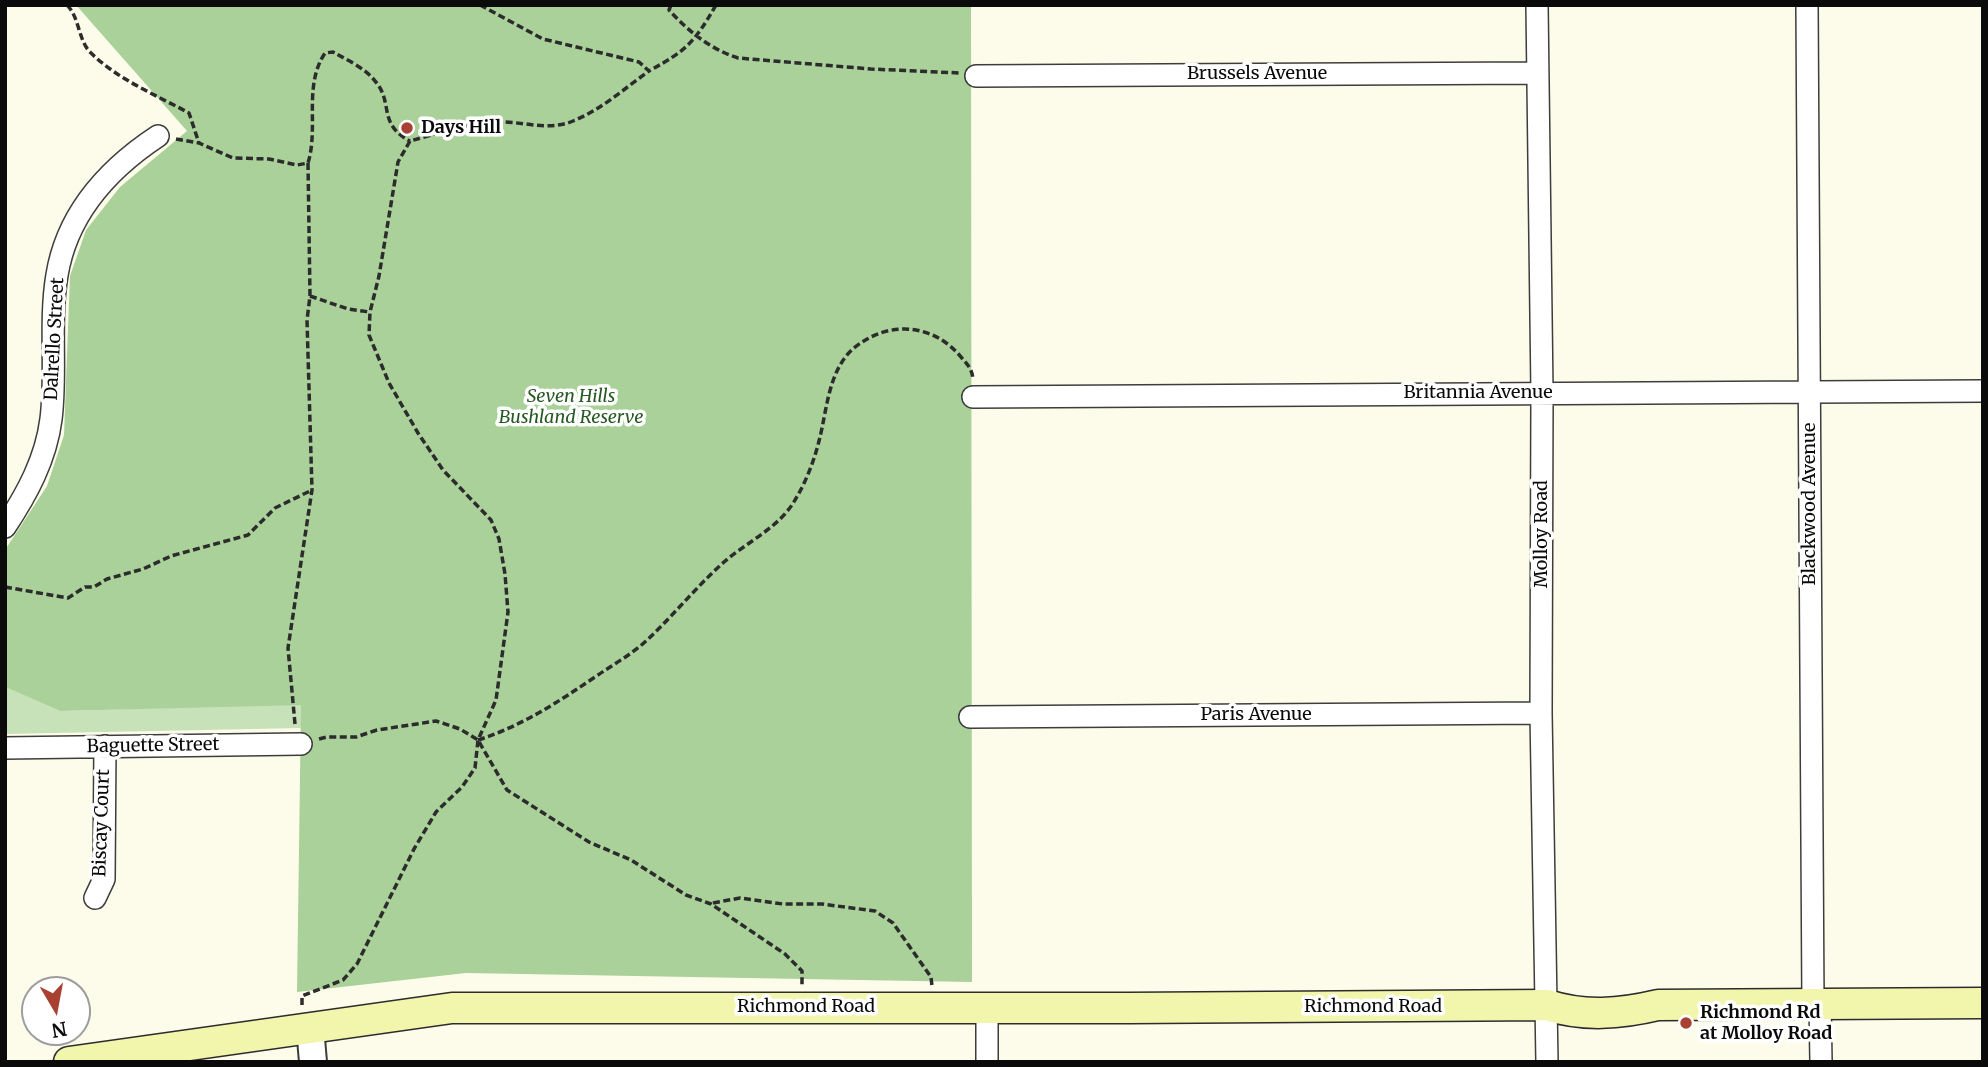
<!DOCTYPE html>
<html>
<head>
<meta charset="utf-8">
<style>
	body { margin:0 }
	#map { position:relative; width:1988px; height:1067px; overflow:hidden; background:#fdfcea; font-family:Merriweather,serif }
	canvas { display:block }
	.frame { position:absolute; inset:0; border:7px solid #0a0a0a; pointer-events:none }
	.north { position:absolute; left:21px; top:976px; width:70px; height:70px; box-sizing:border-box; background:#fff; border:2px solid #9d9d9d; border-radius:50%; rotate:170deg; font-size:19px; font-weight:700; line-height:28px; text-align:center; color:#0a0a0a }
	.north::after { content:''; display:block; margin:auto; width:24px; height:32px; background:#a94133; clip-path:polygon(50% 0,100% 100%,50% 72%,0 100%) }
</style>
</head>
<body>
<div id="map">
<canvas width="1988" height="1067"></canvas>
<div class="frame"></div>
<div class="north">N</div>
</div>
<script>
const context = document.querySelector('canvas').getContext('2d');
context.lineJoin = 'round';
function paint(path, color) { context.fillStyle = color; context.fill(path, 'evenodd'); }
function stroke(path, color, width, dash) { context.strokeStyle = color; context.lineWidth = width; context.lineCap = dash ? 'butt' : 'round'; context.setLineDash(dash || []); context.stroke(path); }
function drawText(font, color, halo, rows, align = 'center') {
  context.font = font + ' Merriweather,serif'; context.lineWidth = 7; context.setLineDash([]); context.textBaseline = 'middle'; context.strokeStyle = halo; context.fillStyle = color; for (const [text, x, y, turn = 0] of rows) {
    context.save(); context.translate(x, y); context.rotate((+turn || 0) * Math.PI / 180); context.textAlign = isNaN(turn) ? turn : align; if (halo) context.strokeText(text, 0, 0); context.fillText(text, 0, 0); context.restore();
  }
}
const green = new Path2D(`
	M5 687 60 711 301 704 302 728 5 734Z`);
const forest = new Path2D(`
	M76 5H971L972 982 466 973 297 992 301 705 60 711 5 687V550L47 486 64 435 70 276 86 230 120 187 187 131Z`);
const path = new Path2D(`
	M67 5C80 18 78 41 91 53 117 79 156 95 189 113L199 143
	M480 5 543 39 639 62 649 71C687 50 694 43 716 5
	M671 5 669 10C688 31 710 49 738 58L871 69 960 73
	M176 139 199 143 233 158 269 159 297 165 308 163C319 127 303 86 325 53L333 52C347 60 365 68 375 81 394 102 377 124 410 141
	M310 296 348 309 370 312
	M5 587 68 598 85 587H94L107 579 143 569 171 556 248 535 275 508 312 490
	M295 724 288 648 312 490 307 320 310 296 308 163
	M319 739 327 737H356L377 730 436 721 460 729 478 740 507 790 589 842 631 860 686 895 711 904 785 954 802 971V986
	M478 740C524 725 558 702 598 675 614 664 632 654 646 641 673 616 696 587 724 562 747 542 780 527 795 500 806 482 814 461 819 441 827 411 828 370 854 348 888 320 933 323 961 357 968 365 972 369 973 379
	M713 903 740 898 783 904H822L875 911 893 923 931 977 932 986
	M302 1005V996L343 980 357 964 414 849 436 812 462 787 475 768 478 740 496 700 508 612 505 574 499 539 491 520 443 470 418 433 389 383 369 335 370 312 379 276 398 162 410 141C436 134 466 123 493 122 519 120 548 132 573 121 601 110 625 88 649 71`);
const minor = new Path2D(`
	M1537 5 1542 393 1541 713 1547 1062
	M1807 5 1813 1004
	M976 76 1537 73
	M973 397 1983 391
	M5 527C27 494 46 459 51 419 57 372 49 322 57 275 67 214 108 169 158 136
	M970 717 1541 713
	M5 748 301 744
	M95 898 104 879 105 746
	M1820 1004 1821 1062
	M987 1062V1007`);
const tertiary = new Path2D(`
	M310 1027 313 1062`);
const secondary = new Path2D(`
	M69 1062 452 1008H1129L1547 1005C1584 1017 1620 1014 1658 1005L1983 1003`);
const markers = [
	[407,128,7,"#a94133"],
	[1686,1023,7,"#a94133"]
];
const streetNames = [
	["Brussels Avenue",1257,74],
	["Dalrello Street",55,339,-87],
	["Britannia Avenue",1478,393],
	["Blackwood Avenue",1810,504,-90],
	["Molloy Road",1542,534,-90],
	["Paris Avenue",1256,715],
	["Baguette Street",153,746,-1],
	["Biscay Court",102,823,-88],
	["Richmond Road",806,1007],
	["Richmond Road",1373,1007]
];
const poiNames = [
	["Days Hill",421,128],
	["Richmond Rd",1700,1013],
	["at Molloy Road",1700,1034]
];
const parkNames = [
	["Seven Hills",571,397],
	["Bushland Reserve",571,418]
];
paint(green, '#c7e2b8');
paint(forest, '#a9d199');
stroke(minor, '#3d3d3d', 24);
stroke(tertiary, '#3d3d3d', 30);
stroke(secondary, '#2c2c2c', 33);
stroke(path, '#2c2c2c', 3.5, [7, 3.5]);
stroke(minor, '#fff', 21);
stroke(tertiary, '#fff', 26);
stroke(secondary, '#f2f5ac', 30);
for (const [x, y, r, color] of markers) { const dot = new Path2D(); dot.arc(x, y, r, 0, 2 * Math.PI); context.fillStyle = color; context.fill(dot); stroke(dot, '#fff', 2.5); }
drawText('18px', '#0a0a0a', '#fff', streetNames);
drawText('bold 18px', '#0a0a0a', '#fff', poiNames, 'left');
drawText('italic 18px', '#265923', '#fff', parkNames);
</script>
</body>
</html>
